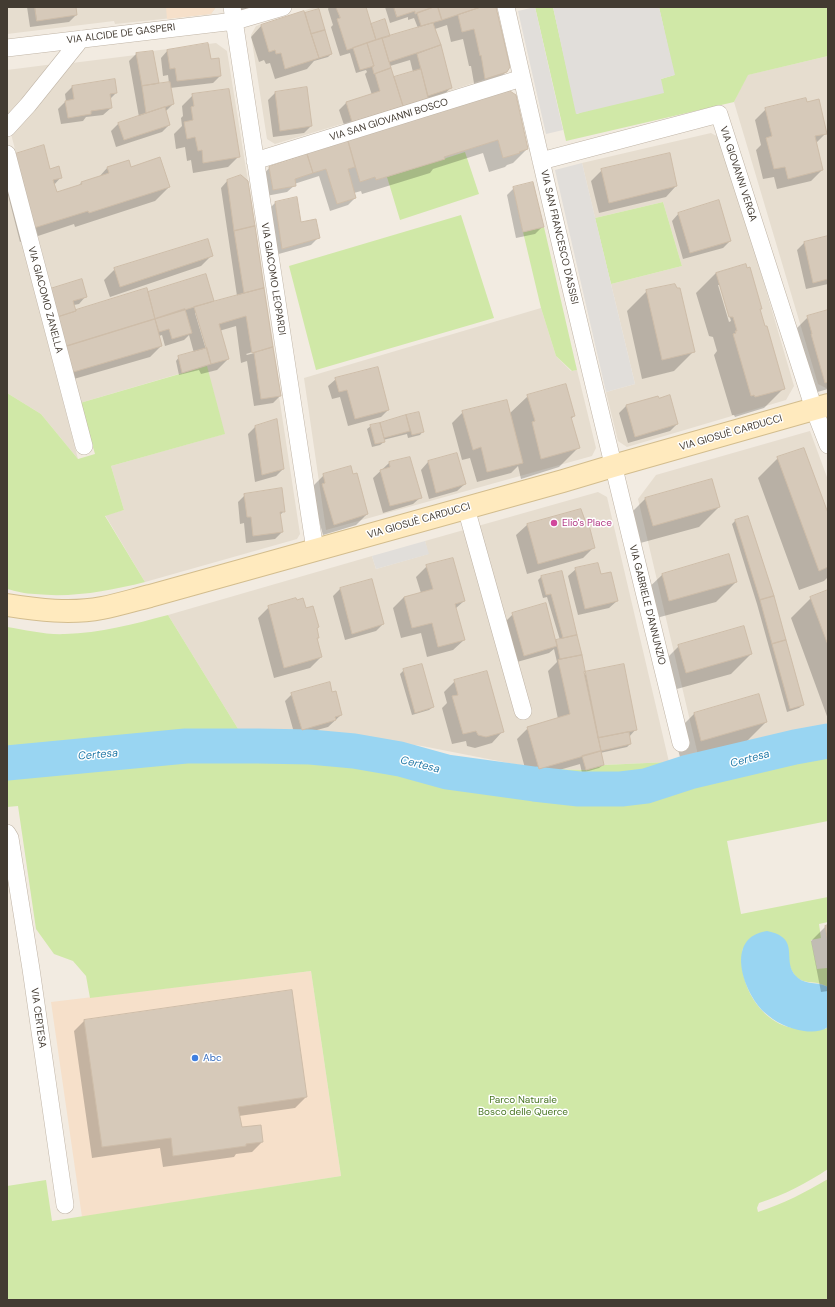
<!DOCTYPE html>
<html>
<head>
<meta charset="utf-8">
<style>
	body { margin:0 }
	#map { position:relative; width:835px; height:1307px; overflow:hidden; background:#f2ebe1; font-family:"DM Sans",sans-serif }
	canvas { display:block }
	.frame { position:absolute; inset:0; border:8px solid #433b32; pointer-events:none }
</style>
</head>
<body>
<div id="map">
<canvas width="835" height="1307"></canvas>
<div class="frame"></div>
</div>
<script>
const context = document.querySelector('canvas').getContext('2d');
context.lineJoin = 'round';
function paint(path, color) { context.fillStyle = color; context.fill(path, 'evenodd'); }
function stroke(path, color, width, dash) { context.strokeStyle = color; context.lineWidth = width; context.lineCap = dash ? 'butt' : 'round'; context.setLineDash(dash || []); context.stroke(path); }
function drawText(font, color, halo, rows, align = 'center') {
  context.font = font + ' "DM Sans",sans-serif'; context.lineWidth = 3; context.setLineDash([]); context.textBaseline = 'middle'; context.strokeStyle = halo; context.fillStyle = color; for (const [text, x, y, turn = 0] of rows) {
    context.save(); context.translate(x, y); context.rotate((+turn || 0) * Math.PI / 180); context.textAlign = isNaN(turn) ? turn : align; if (halo) context.strokeText(text, 0, 0); context.fillText(text, 0, 0); context.restore();
  }
}
const residential = new Path2D(`
	M7 7H216L211 14 115 24 114 21 7 34Z
	M315 7H496L510 67 507 72 428 98 275 144 267 139 251 35 256 26Z
	M216 43 227 51 248 181 281 396H279L300 534 297 539 145 582 105 515 124 510 111 466 224 434 182 373 80 403 36 228H34L15 154 16 153 11 134 72 63 136 55V53Z
	M828 56V389L818 384 734 102 747 75Z
	M54 64 7 119V70Z
	M711 133 722 139 794 386 786 400 627 447 618 441 606 392 635 384 611 284 682 266 663 202 595 218 582 163Z
	M7 186 78 459 41 414 7 393Z
	M541 308 556 356 571 371 577 370 596 448 592 456 326 530 304 378Z
	M810 431 828 480V727L698 755 638 499 656 475Z
	M598 492 607 497 669 762 604 765 586 770 539 769 422 746 361 738 240 732 168 615 372 556 376 569 428 554 425 541Z`);
const commercial = new Path2D(`
	M166 7H216L211 14 167 19Z
	M311 971 341 1176 82 1217 51 1002Z`);
const green = new Path2D(`
	M535 7H553L577 114 661 79 674 75 659 7H828V56L748 75 734 102 566 141Z
	M465 152 479 194 400 220 387 177Z
	M663 202 682 266 611 284 595 218Z
	M461 215 494 318 316 370 289 266Z
	M544 227 577 370 572 371 556 356 541 308 523 232Z
	M207 366 225 434 111 466 124 510 105 516 145 582C109 591 72 598 35 594 25 594 16 591 7 589V393L41 414 78 459 95 454 80 403Z
	M168 615 240 732 213 733 7 752V627C26 630 46 635 65 634 100 633 134 624 168 615Z
	M828 752V821L727 841 741 914 828 897V922L819 924 821 938 811 940 817 969 827 968 828 987C811 977 798 990 789 964L743 948C737 978 755 1015 785 1026 793 1029 816 1029 825 1029L828 1027V1169C807 1183 784 1195 759 1203L757 1208 758 1212C783 1204 806 1192 828 1179V1300H7V1186L46 1180 52 1221 341 1176 311 971 90 998 86 976 73 961 54 954 36 929 18 806 7 807V772L153 760 213 758 259 754 320 756 392 767 429 779 499 794 568 802 608 805 625 804 640 802 691 786Z
	M698 755 661 770 622 781 612 782 589 780 539 769 586 770 604 765 669 762Z`);
const parking = new Path2D(`
	M535 7 563 130 546 134 518 11Z
	M553 7H659L675 75 661 79 664 93 576 114Z
	M582 163 635 384 606 392 555 170Z
	M425 541 429 554 376 569 372 556Z`);
const water = new Path2D(`
	M767 931C802 938 781 960 796 976 805 986 818 981 828 987V1027C821 1032 812 1032 804 1031 789 1029 775 1022 764 1012 743 992 724 937 767 931Z`);
const shadow = new Path2D(`
	M27 7H75L76 15 69 22 30 27Z
	M232 7H274L236 19Z
	M329 7H365L370 25 386 38 418 28 414 18 408 20V17L390 23 385 7H495L506 72 495 83 475 89 471 66H469L463 39 451 42 447 25 435 29 440 45 451 87 444 95 345 128 339 110 346 103 372 95 365 74 367 72 366 70 356 73 350 53 340 56 331 27 333 25 328 9ZM410 60 413 72 393 79 390 66Z
	M318 10 331 54 328 57 314 61 307 69 275 79 270 63 266 64 264 60 259 62 251 37 261 26 304 15Z
	M168 50 210 60 220 76 213 83 170 88 173 104 165 112 169 125 162 132 116 147 111 131 118 124 139 117 129 61 136 54 152 52 158 85 169 83 168 75 163 76 161 58Z
	M72 87 116 93 110 99 111 108 103 115 86 117 83 121 61 124 58 109 66 101 65 94Z
	M306 88 311 126 304 133 273 137 268 100 275 93Z
	M509 93 527 149 513 163 507 165 505 167 489 172 483 153 433 169 430 173 362 194 361 191 354 193 355 198 348 205 330 211 319 176 294 184 295 185 287 192 266 196 263 175 270 167Z
	M193 95 239 156 228 167 193 173 191 160 187 161 185 147 176 149 174 134 182 126 181 118 183 116 182 106Z
	M807 103 826 133 816 143 822 170 811 181 777 189 774 177 763 179 756 150 761 145 755 120 766 109Z
	M7 163 49 170 61 177 54 185 56 193 78 186 81 183 99 177 107 168H130L169 187 155 201 75 227 74 224 20 242 7 191Z
	M602 170 676 186 666 197 599 213 591 181Z
	M228 180 263 288 280 396 273 403 254 406 247 361 241 363 236 326 219 331 228 359 217 370 201 374 199 370 179 375 176 361 179 357 194 353 189 335 184 340 165 346 162 335 159 336 161 346 150 357 60 383 43 298 86 296 79 304 74 305 75 312 147 294 213 300 210 304 237 296 221 188ZM195 313H197L209 352 207 353ZM262 349V351L247 355 246 354Z
	M514 188 542 227 535 234 516 238 507 195Z
	M275 203 300 223 319 237 311 245 275 255 268 210Z
	M679 213 730 241 723 248 683 259 672 221Z
	M828 237V284L806 289 797 250 804 243Z
	M212 255 201 266 110 297 104 280 115 269Z
	M745 265 784 388 764 408 735 417 734 415H732L714 355 717 351 713 337 709 336 696 293 716 273ZM718 285H720L731 321 729 322Z
	M647 291 694 351 674 371 642 379 627 311Z
	M828 311V389L814 393 797 328 808 317Z
	M336 379 388 410 381 417 348 426 340 397 332 399 328 386Z
	M528 396 574 416 571 419 579 447 559 467 521 479 518 466 511 473 477 482 470 458 462 460 452 423 463 412 509 414Z
	M626 406 677 424 670 431 628 443 619 413Z
	M418 413 423 431 420 435 408 438 407 434 383 440 384 442 380 445 372 447 367 429 371 426Z
	M255 427 283 469 276 476 255 482 248 434Z
	M456 455 465 484 457 491 429 499 421 470 428 462Z
	M409 458 421 497 413 504 383 513 373 478 389 463Z
	M778 458 828 516V577L824 581 799 590 758 478Z
	M324 475 367 514 356 525 323 535 312 495 313 486Z
	M245 495 284 511 279 516 282 532 275 539 246 543 244 523 240 524 238 502Z
	M645 499 719 507 699 527 633 545 625 519Z
	M581 510 594 547 583 558 527 574 516 535 527 525Z
	M747 517 803 705 799 708 787 712 757 604 732 524 735 521Z
	M728 556 736 582 716 602 649 620 642 594 662 575Z
	M427 566 464 601 455 609 464 640 453 650 427 657 421 633 401 638 393 608 404 597 421 593 416 577Z
	M576 569 601 575 617 601 609 608 578 615 568 576Z
	M561 572 581 655 584 673 636 729 629 737 630 744 627 747 600 753 603 765 599 768 582 773 580 764 528 779 517 739 528 728 558 719 548 671 557 662 554 649 549 653 517 662 506 621 513 614 555 641 560 640 547 597 543 598 538 580 541 577Z
	M340 589 383 624 376 631 345 640 333 596Z
	M828 591V719L791 618 811 598Z
	M269 607 305 609 316 628 318 637 316 640 321 657 310 668 274 678 258 618Z
	M679 646 751 654 731 674 666 692 659 666Z
	M404 670 433 707 429 710 412 715 400 674Z
	M455 681 502 732 492 743 475 748 467 746 466 741 452 744 442 708 447 703 444 692Z
	M332 693 341 715 328 727 295 736 285 701 292 694Z
	M758 696 766 722 746 742 681 761 674 734 694 714Z
	M828 926V991L821 992 811 941 825 927Z
	M84 1021 306 1097 295 1108 239 1116 241 1128 262 1142 252 1152 236 1154 234 1157 163 1167 160 1148 92 1158 74 1031Z`);
const river = new Path2D(`
	M7 763 186 746H258L310 747 354 751 400 759 447 772 534 784 579 789H621L646 786 689 772 795 747 828 741`);
const building = new Path2D(`
	M35 7H76L77 15 37 21Z
	M336 7H366L376 40 347 50 337 19 340 18Z
	M394 7H434L415 14V11L397 17Z
	M434 7H438L442 20 421 26 417 13Z
	M438 7H481L442 20Z
	M481 7H496L510 67 507 72 485 79 481 55 480 56 474 29 462 32 458 15Z
	M319 9 325 30 311 34 305 13Z
	M304 11 319 58 285 69 281 53 276 54 275 50 269 52 261 25Z
	M385 19 390 36 376 40 371 24Z
	M433 23 441 45 389 62 382 38Z
	M325 30 332 54 319 58 311 34Z
	M382 38 391 68 374 74 372 66H374L367 43Z
	M208 43 211 59 219 58 221 76 177 81 175 68 170 69 167 50Z
	M367 43 374 66 360 70 353 48Z
	M441 45 452 88 428 96 417 54Z
	M153 51 159 83 142 86 136 53Z
	M391 68 403 106 352 122 346 102 380 91 375 74Z
	M421 69 428 98 403 106 394 77Z
	M115 79 117 93 110 94 112 108 91 111V114L68 118 65 101 74 99 72 86Z
	M170 82 174 104 146 113 142 86Z
	M307 87 312 126 280 131 275 92Z
	M229 89 240 157 203 163 202 150 198 151 195 137 187 139 184 122 193 120 191 107 194 106 192 94Z
	M510 91 516 95 528 149 519 152 520 153 503 158 498 140 444 157 445 159 376 180 375 177 360 182 348 141Z
	M806 98 807 102 819 99 827 134 815 136 823 170 788 179 785 167 774 169 766 138 772 136 765 108Z
	M165 107 170 125 124 140 118 123Z
	M348 141 355 167 348 169 356 198 337 204 326 169 313 173 307 154Z
	M44 145 50 169 59 166 62 178 53 180 57 192 82 184 81 182 109 173 107 167 129 160 131 167 160 157 170 187 89 213 88 211 34 228 15 154Z
	M670 153 677 186 609 203 601 169Z
	M307 154 313 173 295 179 296 186 273 190 269 167Z
	M241 175 248 181 255 226 234 231 227 180Z
	M533 182 544 227 523 232 513 187Z
	M297 197 301 222 316 219 320 238 282 249 275 202Z
	M719 200 731 241 690 253 678 213Z
	M255 226 264 288 244 293 234 231Z
	M828 236V279L813 283 804 242Z
	M208 239 213 256 120 287 114 268Z
	M746 264 747 268 750 267 762 309H760L765 326H767L785 389 755 397 754 395 751 396 733 334 736 333 735 331H737L733 317H729L716 273Z
	M206 274 214 301 155 319 148 292Z
	M82 279 87 297 73 301 76 311 57 317 50 289Z
	M675 284 677 288H680L695 352 662 360 646 290Z
	M147 288 155 319 64 347 57 317 76 311V310Z
	M264 288 273 347 252 353 246 316 219 324 229 359 211 364 194 307Z
	M185 309 192 333 172 339 169 329 159 332 155 319Z
	M828 310V382L825 383 811 334H812L807 316Z
	M155 319 162 346 70 373 64 347Z
	M273 347 281 396 261 399 254 353Z
	M207 348 211 364 182 373 178 356Z
	M378 367 389 410 355 419 347 390 339 392 335 378Z
	M566 384 575 416 571 417 580 448 541 459 532 422 535 421 527 395Z
	M670 395 678 424 635 437 626 405 658 396 659 398Z
	M507 400 523 463 487 472 481 447 473 450 462 411Z
	M419 412 424 432 412 435 406 415Z
	M406 415 410 431 384 438 380 423Z
	M277 419 284 469 262 475 255 426Z
	M380 423 385 442 375 444 370 425Z
	M804 448 828 513V567L819 571 777 457Z
	M457 453 466 484 436 493 428 461Z
	M410 457 422 498 390 506 380 470 390 467 389 462Z
	M351 466 353 474 357 473 368 514 334 525 322 484 325 483 323 474Z
	M712 479 720 507 653 526 645 498Z
	M282 488 285 512H280L283 532 253 536 251 517H247L244 494Z
	M581 509 587 526 589 525 595 548 538 564 527 524Z
	M748 516 774 596 760 600 735 520Z
	M729 554 737 582 669 601 662 574Z
	M453 558 465 601 455 604 465 640 438 647 432 623 412 628 404 597 433 589 426 565Z
	M598 563 601 574 611 572 618 601 585 609 575 568Z
	M562 571 577 635 563 638 551 594 546 595 541 576Z
	M372 579 384 624 352 634 340 588Z
	M828 590V645L810 597Z
	M774 596 786 640 772 644 760 600Z
	M296 598 297 600 303 598 306 608 313 606 319 627 317 628 319 638H317L322 657 284 668 268 606Z
	M546 603 557 646 524 656 512 613Z
	M744 626 752 654 686 673 678 645Z
	M577 635 582 655 560 659 556 640Z
	M786 640 804 705 790 709 772 644Z
	M582 655 601 751 539 769 527 727 570 714 558 660Z
	M422 664 434 707 415 713 403 669Z
	M624 664 637 730 598 738 584 672Z
	M487 671 504 732 486 737 478 735 476 731 463 734 452 696 458 695 454 680Z
	M330 682 332 692 336 691 342 715 335 717 336 720 302 730 291 693Z
	M759 694 767 722 701 741 694 713Z
	M629 732 631 744 601 751 598 738Z
	M601 751 604 765 586 770 582 756Z
	M828 925V942L825 926Z
	M292 990 307 1097 238 1107 242 1127 261 1125 263 1142 246 1144V1146L173 1156 171 1138 102 1147 84 1020Z`);
const street = new Path2D(`
	M232 7 315 550
	M506 7C561 253 621 498 681 743
	M7 48 235 21 283 7
	M7 128 28 105 81 39
	M7 154 84 446
	M255 161 522 78
	M541 161 719 114 814 409 828 445
	M466 508 523 711
	M7 833 10 838 31 969 65 1205`);
const secondary = new Path2D(`
	M7 605C38 610 71 614 102 608 118 605 134 600 150 596L563 481 613 466 828 405`);
const markers = [
	[554,523,4,"#d1479c"],
	[195,1058,4,"#3f7fe0"]
];
const streetNames = [
	["VIA ALCIDE DE GASPERI",121,34,-7],
	["VIA SAN GIOVANNI BOSCO",389,120,-17],
	["VIA GIOVANNI VERGA",738,174,72],
	["VIA SAN FRANCESCO D'ASSISI",559,237,77],
	["VIA GIACOMO LEOPARDI",273,279,81],
	["VIA GIACOMO ZANELLA",45,300,75],
	["VIA GIOSUÈ CARDUCCI",731,433,-16],
	["VIA GIOSUÈ CARDUCCI",419,521,-16],
	["VIA GABRIELE D'ANNUNZIO",647,605,76],
	["VIA CERTESA",38,1018,82]
];
const hotelNames = [
	["Elio's Place",562,523]
];
const shopNames = [
	["Abc",203,1058]
];
const parkNames = [
	["Parco Naturale",523,1100],
	["Bosco delle Querce",523,1112]
];
const waterNames = [
	["Certesa",98,755,-5],
	["Certesa",750,759,-15],
	["Certesa",420,765,14]
];
paint(residential, '#e6ddcf');
paint(commercial, '#f6e0ca');
paint(green, '#d0e8a7');
paint(parking, '#e1deda');
paint(water, '#99d5f2');
paint(shadow, '#0003');
stroke(river, '#99d5f2', 35);
paint(building, '#d6c9b9');
stroke(building, '#cebda9', 1);
stroke(street, '#c0b5a7', 18);
stroke(secondary, '#d3bd8e', 24);
stroke(street, '#fff', 17);
stroke(secondary, '#ffeabe', 22);
for (const [x, y, r, color] of markers) { const dot = new Path2D(); dot.arc(x, y, r, 0, 2 * Math.PI); context.fillStyle = color; context.fill(dot); stroke(dot, '#fff', 1.5); }
drawText('10px', '#433b32', '#fff', streetNames);
drawText('10px', '#b23c85', '#fff', hotelNames, 'left');
drawText('10px', '#366cbe', '#fff', shopNames, 'left');
drawText('10px', '#497624', '#fff', parkNames);
drawText('italic 11px', '#277ca9', '#fff', waterNames);
</script>
</body>
</html>
